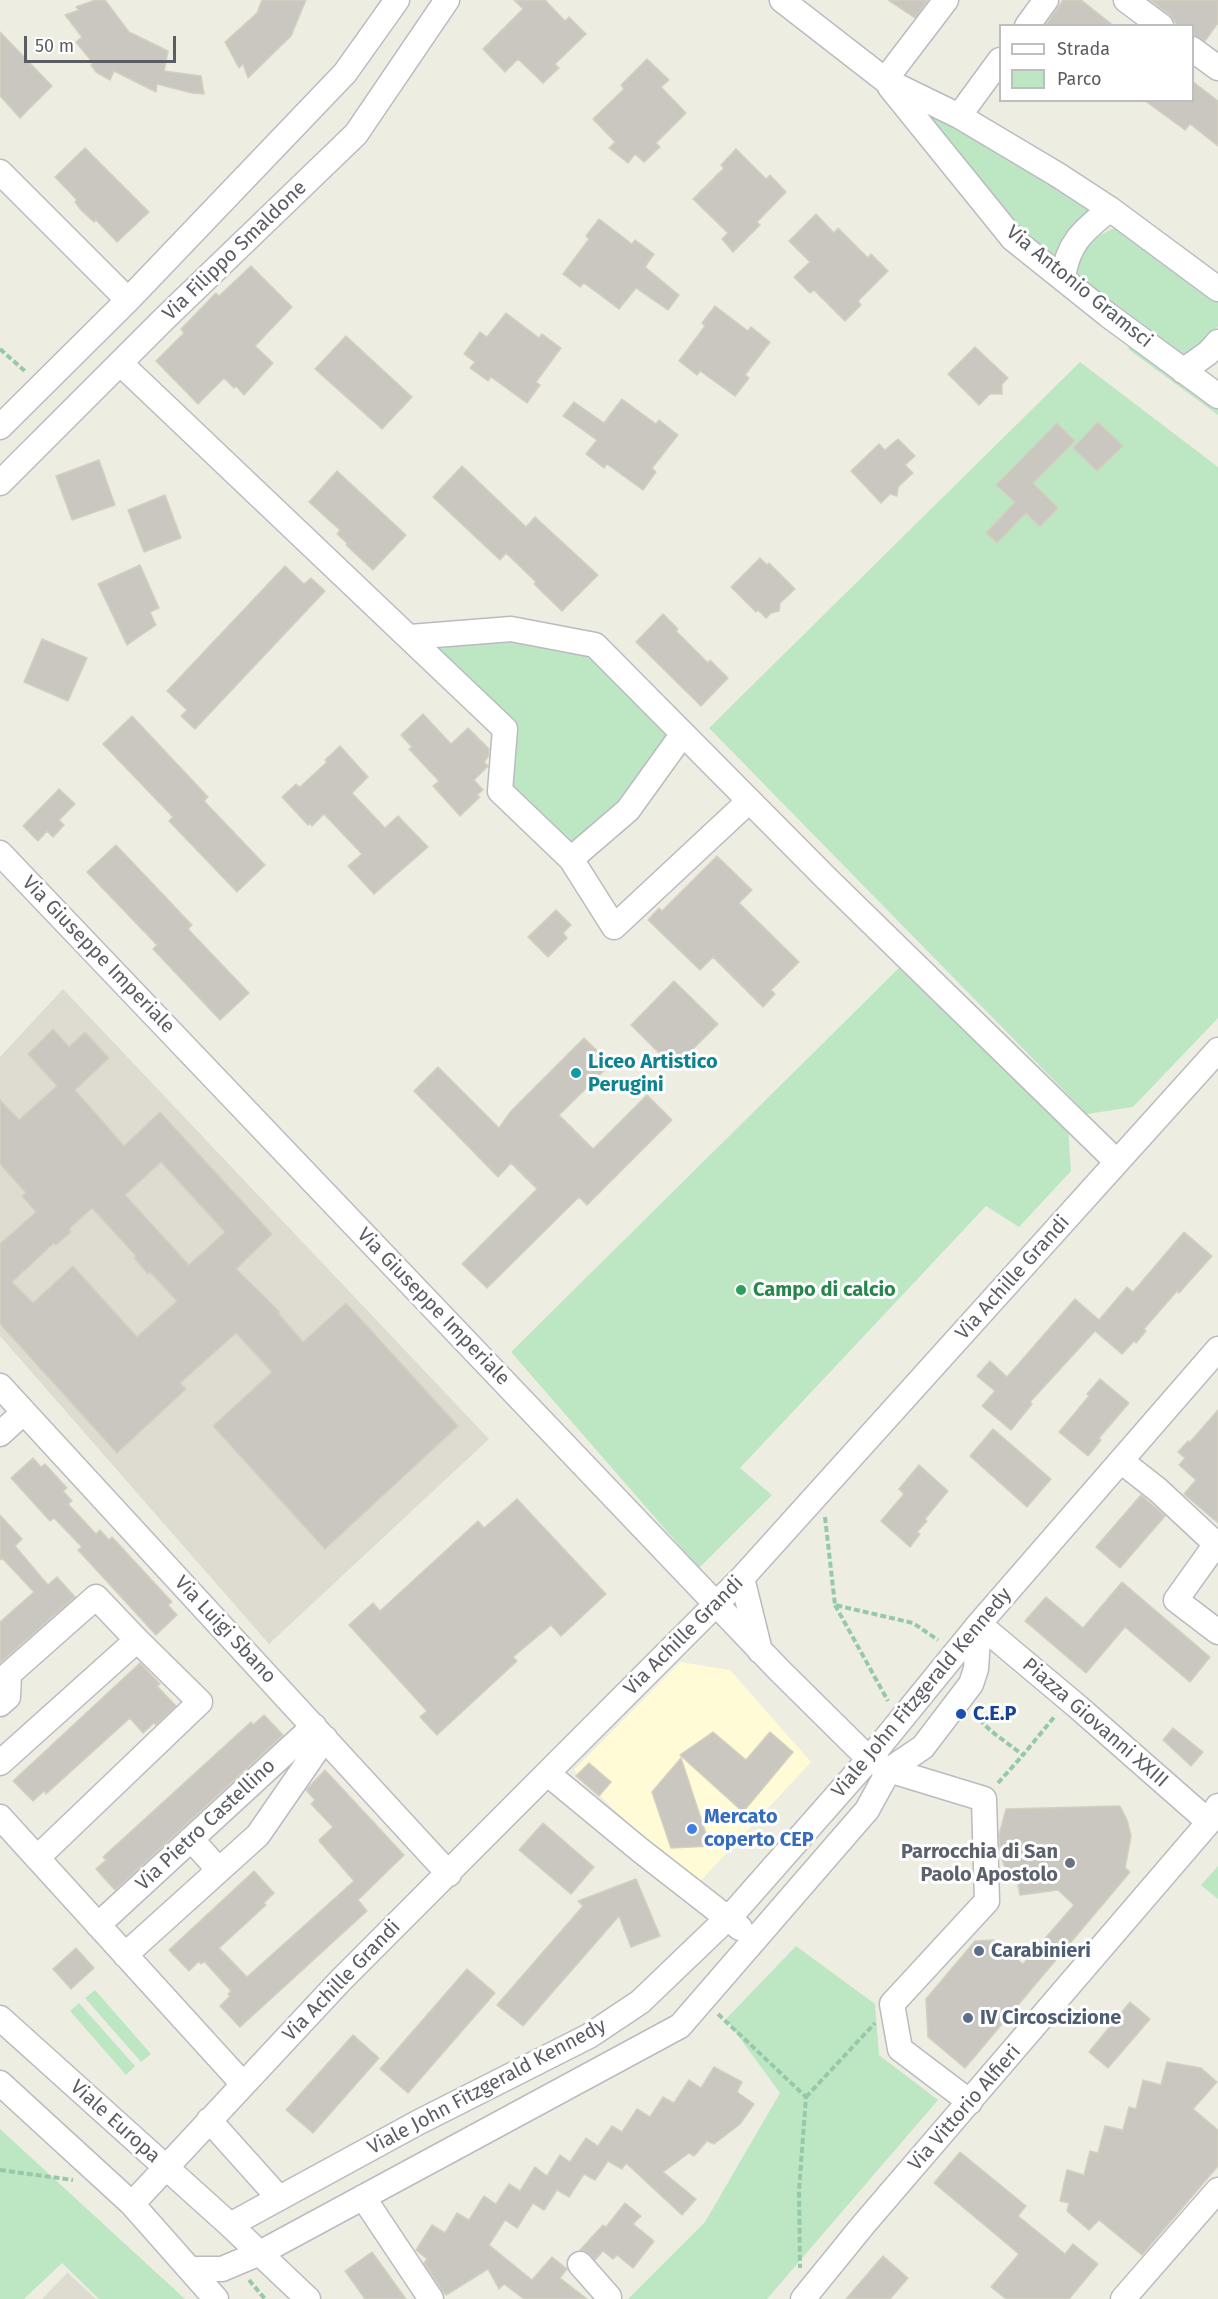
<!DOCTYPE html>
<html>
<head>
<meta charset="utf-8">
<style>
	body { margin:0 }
	#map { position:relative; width:1218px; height:2299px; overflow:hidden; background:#eeede2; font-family:"Fira Sans",sans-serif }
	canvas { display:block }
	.legend { position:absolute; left:999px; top:24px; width:195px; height:78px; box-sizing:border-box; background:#fff; border:2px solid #bdbec1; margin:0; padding:8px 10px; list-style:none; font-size:18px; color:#5a5d63 }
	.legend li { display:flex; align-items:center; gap:12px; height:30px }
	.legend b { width:30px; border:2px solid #bdbec1 }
	.scale { position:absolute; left:24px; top:36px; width:152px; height:27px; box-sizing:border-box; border:3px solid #5a5d63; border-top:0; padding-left:8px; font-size:18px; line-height:21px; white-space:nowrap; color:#5a5d63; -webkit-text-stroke:4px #fff; paint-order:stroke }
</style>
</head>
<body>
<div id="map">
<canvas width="1218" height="2299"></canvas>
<ul class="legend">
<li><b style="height:8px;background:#fff"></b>Strada</li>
<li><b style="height:16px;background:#bde7c3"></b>Parco</li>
</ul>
<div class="scale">50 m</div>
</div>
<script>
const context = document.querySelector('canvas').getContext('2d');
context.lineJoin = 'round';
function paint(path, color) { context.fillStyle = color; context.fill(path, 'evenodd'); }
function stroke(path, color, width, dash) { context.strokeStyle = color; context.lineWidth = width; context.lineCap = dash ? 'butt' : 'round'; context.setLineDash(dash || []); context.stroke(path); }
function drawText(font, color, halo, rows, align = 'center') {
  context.font = font + ' "Fira Sans",sans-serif'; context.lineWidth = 6; context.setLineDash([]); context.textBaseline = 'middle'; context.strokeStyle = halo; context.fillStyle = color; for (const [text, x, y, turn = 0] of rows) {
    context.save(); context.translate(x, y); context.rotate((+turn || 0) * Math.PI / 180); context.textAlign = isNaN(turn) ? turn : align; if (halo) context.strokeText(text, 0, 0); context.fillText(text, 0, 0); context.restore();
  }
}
const commercial = new Path2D(`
	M680 1662 730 1670 811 1762 694 1888 574 1770Z`);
const education = new Path2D(`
	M63 989 489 1439 269 1644 0 1336V1057Z
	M68 2272V2273L96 2299H42Z`);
const green = new Path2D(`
	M900 92 1096 209 1058 261 1016 228Z
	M1118 227 1218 299V326L1207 340 1186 357 1077 275C1076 250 1097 234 1118 227Z
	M1132 344 1218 407V415L1128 349Z
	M1080 362 1218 467V1018L1133 1107 1087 1114 709 728Z
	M511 629 595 645 682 735 628 810 566 855 500 791 518 729 433 644Z
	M902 965 1068 1127 1071 1171 1019 1227 986 1206 740 1468 772 1495 699 1568 511 1352Z
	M1218 1866V1899L1201 1885Z
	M796 1946 875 2004 879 2055 938 2100 767 2299H628L705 2222 780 2093 726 2019Z
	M95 1990 151 2054 141 2062 85 1998Z
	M79 2003 135 2066 126 2075 70 2011Z
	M0 2129 185 2299H99L62 2263 24 2299H0Z`);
const building = new Path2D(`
	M95 0H105L129 32 168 51 164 71 201 76 204 94 192 93 157 84 156 92 114 71 110 80 96 72 91 65 93 63 76 42 82 37 65 15 79 10 76 7Z
	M262 0H306L291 36 248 78 243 64 239 68 225 42 257 13Z
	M514 0H545L565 21 569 17 586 34 555 64 559 68 543 83 518 59 505 72 483 49 523 9Z
	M888 0H928L915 18Z
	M1063 0H1081L1114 26H1045Z
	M1150 0H1218V23L1205 41 1192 35V26H1178L1170 15Z
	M0 32 52 86 20 118 0 96Z
	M647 59 669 80 661 87 686 113 656 143 660 147 644 162 635 154 628 163 609 148 615 142 593 119 624 89 621 85Z
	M1192 81 1218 101V146L1190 124 1185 130 1144 100H1192Z
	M85 148 149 212 117 242 96 220 94 222 81 210 75 202 77 200 55 177Z
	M736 149 766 179 770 175 786 192 757 222 760 225 733 252 722 239 728 233 693 199 724 168 721 165Z
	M816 214 834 233 838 228 868 258 871 254 888 271 858 301 861 305 845 321 814 290 810 293 794 277 810 262 789 241Z
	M599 219 632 244 635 240 654 254 645 267 679 295 668 310 636 288 619 309 584 283 580 287 563 274 589 239 586 236Z
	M251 266 292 307 255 346 273 363 244 395 236 386 234 388 224 378 198 404 156 361 184 333 181 329 216 293 219 296Z
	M715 306 748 331 751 327 770 342 745 375 749 378 735 396 700 371 697 375 679 361 705 326 702 323Z
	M506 313 539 338 542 334 561 348 536 382 540 385 527 403 491 377 488 381 470 368 475 362 464 354 480 332 487 337Z
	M346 336 412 397 382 429 315 369Z
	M975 347 1008 378 1002 384V394H990L979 405 948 374Z
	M622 399 656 424 659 420 678 435 652 468 656 472 643 490 607 464 604 468 586 454 597 440 563 416 574 402 604 423Z
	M1098 422 1123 446 1097 471 1073 448Z
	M1057 423 1075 441 1033 483 1058 508 1040 527 1026 513 997 543 986 533 1015 502 996 485Z
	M898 439 915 456 905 465 913 473 898 487 897 496 890 494 881 503 851 471 879 444 885 450Z
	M99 460 115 505 72 520 56 476Z
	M462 466 526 527 535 517 598 575 562 611 534 584 536 582 506 553 500 560 433 497Z
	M337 471 406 535 373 570 346 545 347 543 337 534 340 530 309 502Z
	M165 495 181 538 144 552 128 510Z
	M760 558 767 565 769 563 795 589 780 603 779 611 771 613 766 618 758 610 756 612 731 587Z
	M140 565 159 608 150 612 156 625 127 645 98 584Z
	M285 566 304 584 311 578 325 591 195 729 181 716 187 710 167 691Z
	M663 614 678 629 676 631 708 663 710 660 728 678 701 706 636 642Z
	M42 639 87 658 68 701 24 682Z
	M423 714 451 744 468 728 489 749 488 757 484 762 488 766 474 780 483 790 477 795 480 797 460 816 433 786 439 781 409 749 412 747 401 735Z
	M132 716 208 797 204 801 265 865 237 892 169 821 173 817 103 744Z
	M340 746 368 777 352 793 385 828 398 816 428 847 374 894 348 866 362 854 324 814 312 826 310 823 308 825 282 797 296 784 300 787 327 762 325 760Z
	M59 789 75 804 59 820 64 825 53 837 47 831 38 841 23 826Z
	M116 845 192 925 188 929 249 993 220 1020 153 949 157 945 87 872Z
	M717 856 752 890 739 903 799 962 771 990 775 994 763 1007 713 957 700 970 648 920 659 908 662 911Z
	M556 910 571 925 563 933 567 938 548 957 528 937Z
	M674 981 718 1024 674 1068 631 1025Z
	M53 1029 69 1047 85 1032 109 1058 75 1090 124 1146 160 1112 272 1234 236 1269 280 1312 278 1313 303 1342 346 1303 458 1426 325 1549 213 1426 272 1372 236 1333 180 1383 186 1389 117 1453 0 1324V1244L36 1212 22 1196 26 1193 0 1164V1100L19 1120 57 1086 28 1054ZM161 1162 225 1232 189 1265 125 1195ZM92 1208 136 1256 134 1258 148 1274 150 1272 177 1301 137 1337 73 1266 33 1303 12 1282 54 1243 56 1245 71 1232 69 1229Z
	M584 1038 609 1062 610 1065 559 1115 593 1149 647 1095 672 1120 587 1205 579 1197 487 1288 462 1264 537 1189 511 1163 498 1177 414 1091 438 1067 499 1128 511 1111Z
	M1184 1232 1212 1256 1179 1293 1177 1291 1144 1329 1146 1331 1136 1343 1134 1341 1122 1354 1095 1331 1030 1402 1032 1404 1011 1430 982 1406 995 1391 977 1376 990 1361 1007 1377 1075 1299 1099 1320 1127 1287 1133 1292Z
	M1100 1379 1129 1403 1099 1438 1101 1440 1088 1456 1059 1432 1089 1396 1087 1394Z
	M1218 1410V1523L1184 1494 1196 1480 1179 1465 1185 1458 1178 1452 1188 1441 1190 1442Z
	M993 1429 1051 1479 1027 1507 970 1456Z
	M33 1458 41 1467 45 1464 67 1488 63 1491 72 1501 68 1504 96 1534 100 1530 109 1540 112 1537 172 1602 168 1605 177 1615 156 1635 78 1550 82 1547 54 1518 50 1521 11 1478Z
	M919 1465 948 1491 925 1519 927 1521 917 1532 920 1534 910 1547 881 1521 904 1494 899 1489Z
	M1141 1495 1165 1516 1120 1568 1096 1547Z
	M517 1499 606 1594 561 1636 551 1625 513 1657 517 1661 437 1735 420 1717 427 1711 349 1625 373 1603 380 1611 478 1521 484 1528Z
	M0 1515 22 1539 15 1546 48 1585 57 1577 75 1597 0 1663V1622L34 1592 2 1558 0 1560Z
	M1122 1582 1210 1657 1190 1682 1125 1627 1086 1673 1025 1621 1046 1597 1083 1628Z
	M140 1663 160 1684 157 1686 176 1706 156 1725 154 1723 143 1733 130 1718 46 1794 44 1791 33 1801 13 1781Z
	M264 1715 283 1735 115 1890 96 1869 106 1860 103 1857 251 1722 253 1725Z
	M1173 1728 1203 1752 1191 1766 1163 1740Z
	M713 1732 746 1760 770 1732 793 1752 743 1812 680 1755Z
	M681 1758 710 1846 671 1848 652 1792Z
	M589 1763 611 1782 599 1796 576 1776Z
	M325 1770 404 1855 358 1900 367 1911 240 2027 220 2006 230 1996 228 1994 231 1991 204 1961 201 1964 199 1961 189 1971 169 1950 254 1871 274 1893 264 1903 266 1905 219 1948 247 1977 354 1881 320 1842 319 1840 333 1827 311 1804 315 1800 306 1790Z
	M1120 1806 1127 1820 1131 1836 1125 1868 1130 1872 965 2068 928 2037 926 1999 975 1941 994 1940 1023 1964 1074 1905 1058 1890 1020 1895 1017 1880 1010 1881 1000 1854 999 1835 1006 1809Z
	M543 1823 594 1867 571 1894 519 1850Z
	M636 1879 660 1936 631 1947 619 1916 523 2026 497 2005 583 1906 578 1901Z
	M76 1948 94 1968 71 1989 53 1969Z
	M467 1969 495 1993 408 2093 380 2069Z
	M1130 2002 1150 2019 1108 2068 1089 2052Z
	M353 2035 379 2058 313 2133 286 2110Z
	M1167 2062 1201 2068 1217 2082 1193 2109 1218 2130V2166L1142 2255 1099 2220 1089 2230 1067 2211 1069 2203 1060 2201 1067 2170 1084 2175 1090 2151 1098 2153 1105 2126 1123 2130 1129 2107 1136 2109 1143 2080 1161 2085Z
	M714 2067 742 2082 737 2092 754 2104 740 2124 714 2144 707 2141 694 2156 689 2153 663 2172 696 2199 682 2215 626 2163 622 2169 608 2161 595 2180 584 2174 569 2197 557 2190 544 2210 533 2203 517 2228 505 2220 489 2245 532 2280 552 2257 567 2269 560 2278 587 2299H524L504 2284 499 2289 488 2269 446 2295 444 2293 424 2263 427 2259 416 2250 432 2225 445 2233 457 2213 469 2220 484 2196 496 2204 509 2184 520 2191 535 2167 547 2176 560 2155 570 2162 586 2138 598 2146 612 2126 622 2132 637 2109 650 2117 663 2097 674 2103 689 2080 701 2088Z
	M960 2152 1026 2206 1018 2216 1065 2254 1073 2244 1098 2264 1069 2299H1006L991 2287 1019 2254 934 2183Z
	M625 2203 641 2216 633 2224 654 2241 633 2268 617 2255 613 2259 603 2251 595 2260 585 2251 580 2250 603 2225 606 2227Z
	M372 2252 406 2299H365L345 2271Z
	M883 2256 908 2278 890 2299H846Z`);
const path = new Path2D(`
	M0 349 26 372
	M825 1517 835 1605 913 1623 938 1640
	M835 1605 888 1701
	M973 1713 991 1731 1023 1755 1055 1716
	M998 1783 1023 1755
	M718 2014 806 2097 799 2190 800 2268
	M806 2097 875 2023
	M0 2170 73 2180
	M249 2280 265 2299`);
const minor = new Path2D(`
	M782 0 885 80 959 116 1058 175 1110 209 1218 289
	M1126 0 1161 26
	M1027 26 1046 0
	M1192 49 1218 68
	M885 80 946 0
	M890 87 1013 239 1108 315 1218 396
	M959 116 1000 60
	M0 172 128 300
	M1063 279C1067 243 1084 230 1110 209
	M120 363 505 729 500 791 571 859 614 927 749 801
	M1183 371 1208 353 1218 342
	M0 427 128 300 345 73 397 0
	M0 483 164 319 356 134 447 0
	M410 637 511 629 595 645 826 878 1117 1162
	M0 853 779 1670 869 1759 889 1770 984 1799 987 1901 892 2004 900 2049 970 2102
	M571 859 628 810 682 735
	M0 1386 449 1874
	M0 1434 23 1413
	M1121 1461 1158 1490 1216 1544 1176 1600 1218 1632
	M742 1578 760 1651
	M979 1624 1078 1707 1209 1822
	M0 1704 8 1697 9 1674 96 1597 137 1640 0 1763
	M548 1774 640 1850 740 1928
	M0 1817 243 2084
	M191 1839 219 1870
	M37 1858 200 1702 137 1640
	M98 1925 314 1726
	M125 1955 258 1835 325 1738
	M0 2018 230 2225 308 2299
	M0 2083 132 2204 216 2299
	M209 2120 279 2198
	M363 2197 431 2299
	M132 2204 340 1981 742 1578 1218 1050
	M230 2225 419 2122 589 2036 640 2002 737 1909 869 1759 979 1624 1218 1349
	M580 2264 609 2297 607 2299
	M190 2269H222L260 2253 680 2026 867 1810 889 1770 923 1747 971 1684 976 1669 979 1624
	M803 2299 864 2224 1209 1822 1218 1806
	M1123 2299 1218 2190`);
const markers = [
	[576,1073,6,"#0f9aa8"],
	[741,1290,6,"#2e9e5b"],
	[961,1714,6,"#1a4fb4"],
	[692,1829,6,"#3f7fe0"],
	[1070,1863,6,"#6b7280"],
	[979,1951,6,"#5c6f8a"],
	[968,2018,6,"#5c6f8a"]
];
const streetNames = [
	["Via Filippo Smaldone",235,251,-44],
	["Via Antonio Gramsci",1079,287,39],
	["Via Giuseppe Imperiale",98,955,46],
	["Via Achille Grandi",1013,1278,-48],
	["Via Giuseppe Imperiale",433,1307,46],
	["Via Luigi Sbano",225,1630,47],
	["Via Achille Grandi",684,1636,-45],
	["Viale John Fitzgerald Kennedy",922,1693,-50],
	["Piazza Giovanni XXIII",1095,1723,41],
	["Via Pietro Castellino",206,1825,-43],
	["Via Achille Grandi",342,1981,-46],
	["Viale John Fitzgerald Kennedy",487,2087,-28],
	["Via Vittorio Alfieri",965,2108,-49],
	["Viale Europa",115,2122,42]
];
const cultureNames = [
	["Liceo Artistico",588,1062],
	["Perugini",588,1085]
];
const leisureNames = [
	["Campo di calcio",753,1290]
];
const transitNames = [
	["C.E.P",973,1714]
];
const shopNames = [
	["Mercato",704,1817],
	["coperto CEP",704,1840]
];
const worshipNames = [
	["Parrocchia di San",1058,1852],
	["Paolo Apostolo",1058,1875]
];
const serviceNames = [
	["Carabinieri",991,1951],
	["IV Circoscizione",980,2018]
];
paint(commercial, '#fffbd6');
paint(education, '#dedcd0');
paint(green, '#bde7c3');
paint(building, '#c9c7bf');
stroke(building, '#d3d0c0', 1.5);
stroke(minor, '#babbc1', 27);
stroke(path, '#96c8ab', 4, [6, 3]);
stroke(minor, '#fff', 24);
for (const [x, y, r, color] of markers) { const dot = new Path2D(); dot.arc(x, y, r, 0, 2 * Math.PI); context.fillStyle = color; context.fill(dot); stroke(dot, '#fff', 2); }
drawText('20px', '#5a5d63', '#fff', streetNames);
drawText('bold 20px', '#0d838f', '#fff', cultureNames, 'left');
drawText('bold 20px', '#27864d', '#fff', leisureNames, 'left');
drawText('bold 20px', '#164399', '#fff', transitNames, 'left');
drawText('bold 20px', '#366cbe', '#fff', shopNames, 'left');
drawText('bold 20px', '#5b616d', '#fff', worshipNames, 'right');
drawText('bold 20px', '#4e5e75', '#fff', serviceNames, 'left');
</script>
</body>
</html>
